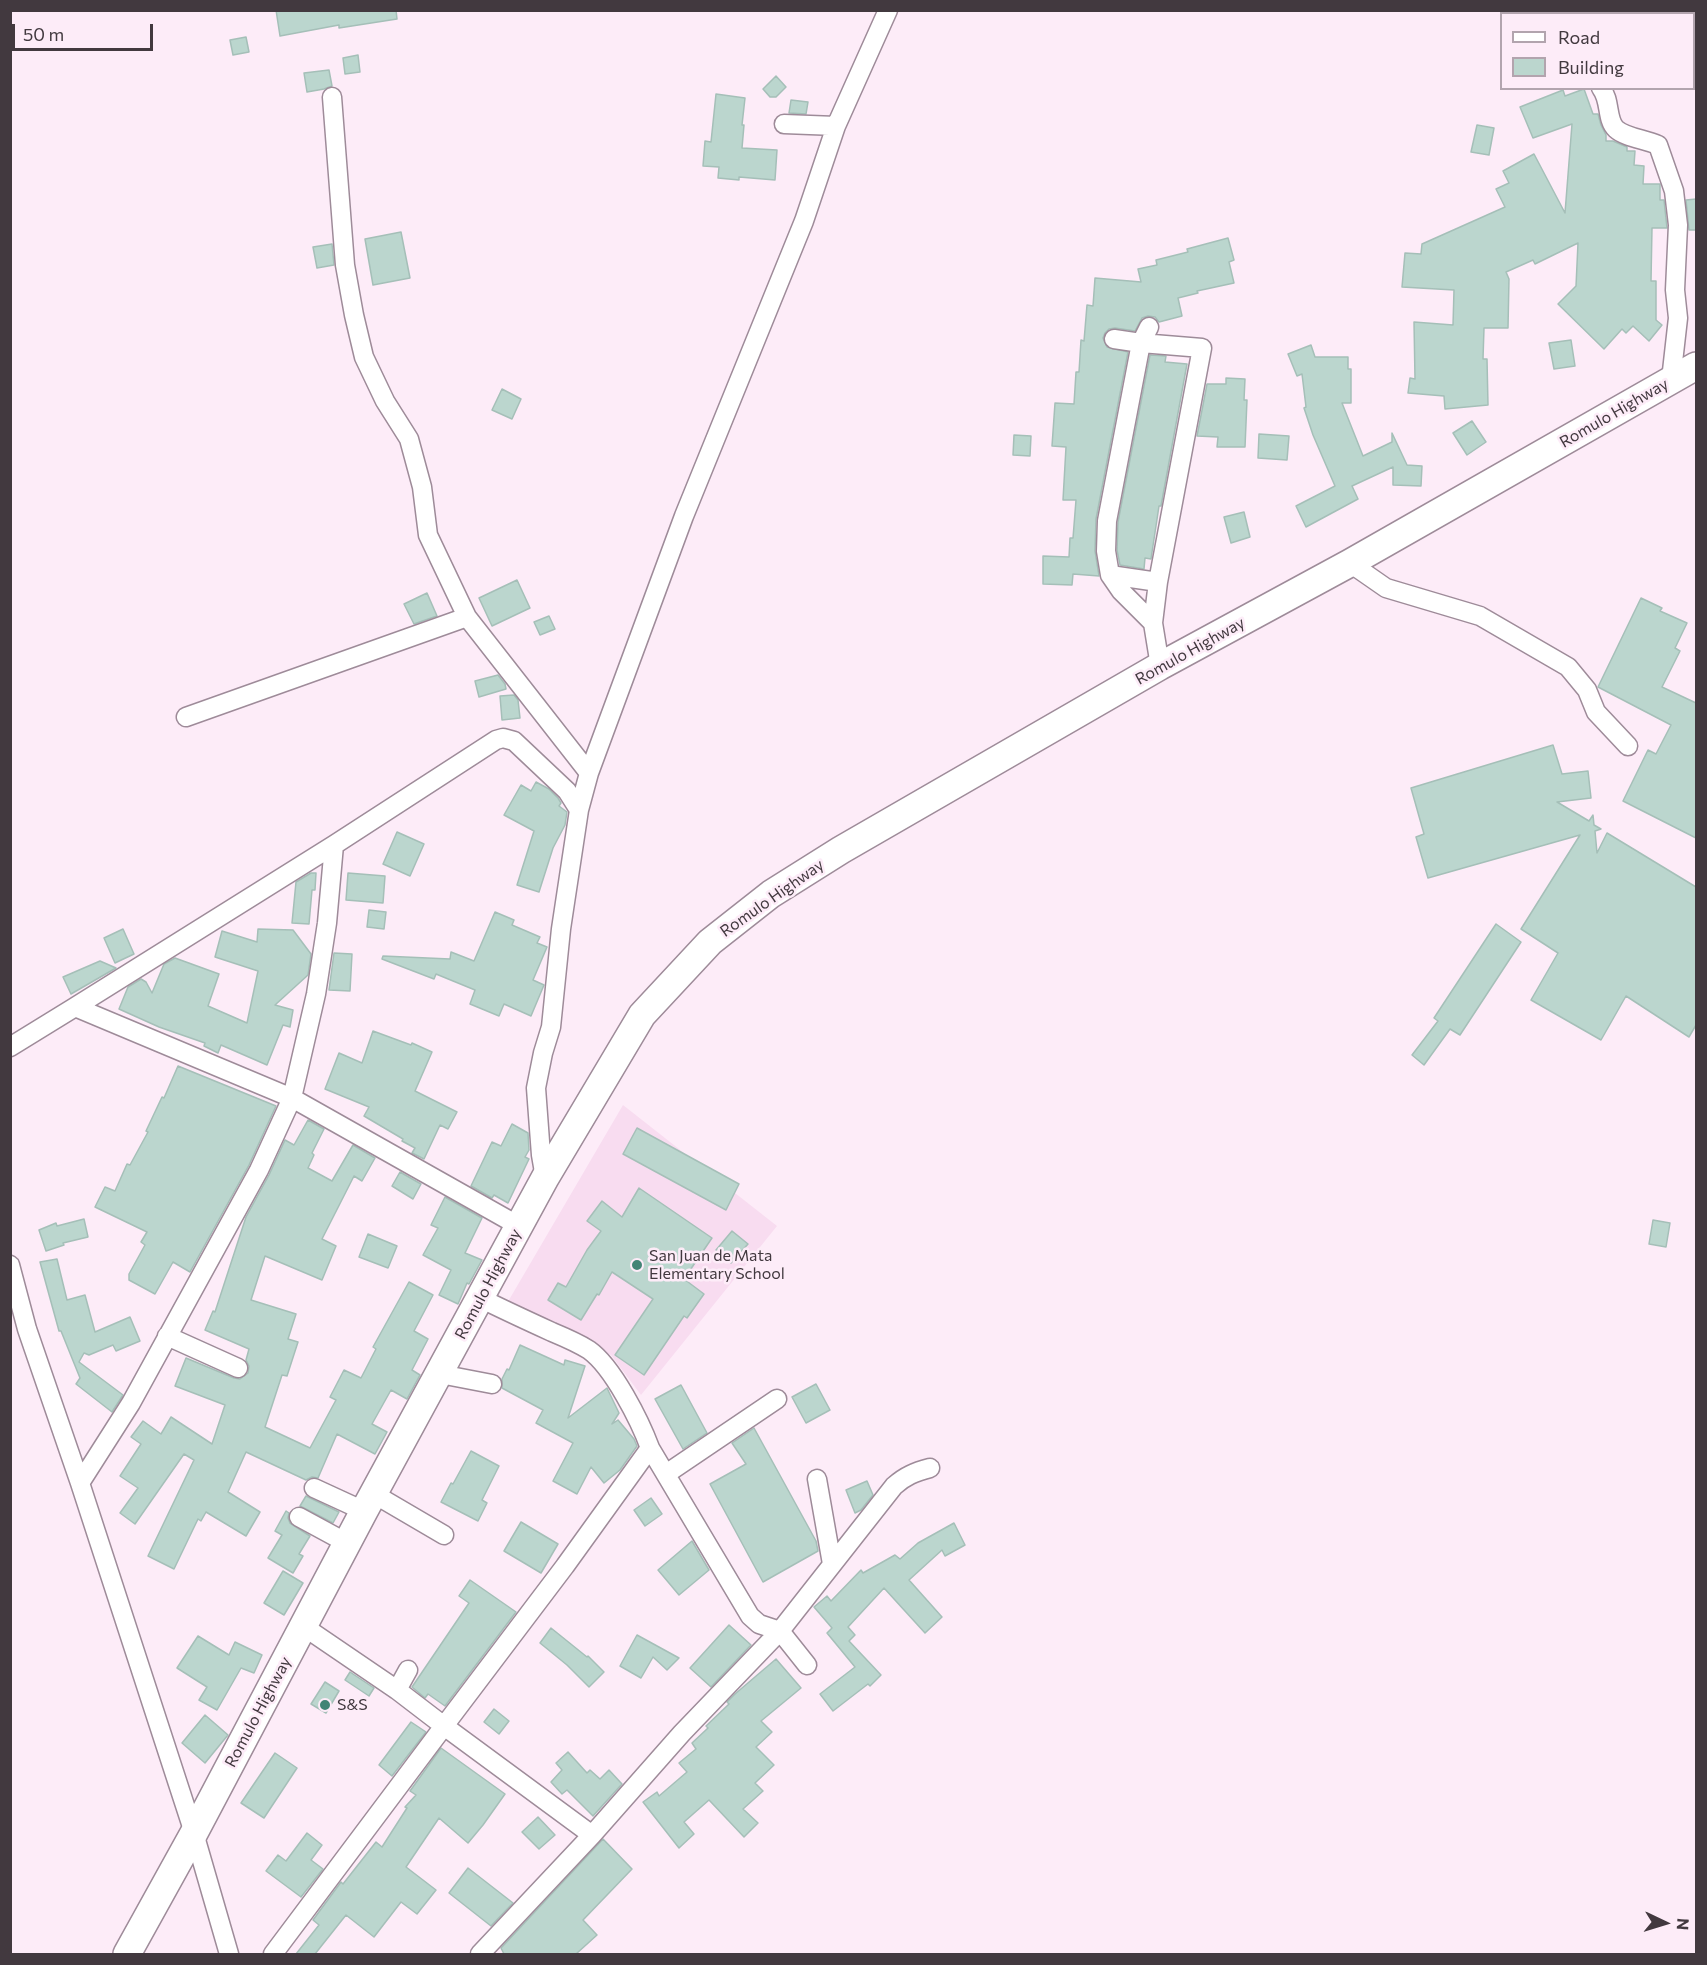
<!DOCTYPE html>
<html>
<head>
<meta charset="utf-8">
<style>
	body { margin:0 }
	#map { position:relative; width:1707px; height:1965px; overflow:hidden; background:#fdecf8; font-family:Commissioner,sans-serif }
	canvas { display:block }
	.frame { position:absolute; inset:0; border:12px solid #42393f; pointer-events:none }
	.legend { position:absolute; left:1500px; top:12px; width:195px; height:78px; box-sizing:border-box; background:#fdecf8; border:2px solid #b2a4ae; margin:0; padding:8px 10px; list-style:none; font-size:18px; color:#42393f }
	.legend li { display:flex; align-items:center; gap:12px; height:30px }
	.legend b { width:30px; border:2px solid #b2a4ae }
	.north { position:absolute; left:1635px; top:1893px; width:60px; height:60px; -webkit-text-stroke:4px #fdecf8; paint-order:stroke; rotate:94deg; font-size:16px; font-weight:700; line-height:24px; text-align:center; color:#42393f }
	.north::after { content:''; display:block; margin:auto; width:21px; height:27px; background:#42393f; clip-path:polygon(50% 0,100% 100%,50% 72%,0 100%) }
	.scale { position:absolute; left:12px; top:24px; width:141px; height:27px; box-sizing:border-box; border:3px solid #42393f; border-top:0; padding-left:8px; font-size:18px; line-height:21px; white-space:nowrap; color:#42393f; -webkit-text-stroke:4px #fdecf8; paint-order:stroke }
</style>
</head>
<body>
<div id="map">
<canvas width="1707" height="1965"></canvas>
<div class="frame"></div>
<ul class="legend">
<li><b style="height:8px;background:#fff"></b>Road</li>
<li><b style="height:16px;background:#bbd6ce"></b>Building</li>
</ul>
<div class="north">N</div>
<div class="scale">50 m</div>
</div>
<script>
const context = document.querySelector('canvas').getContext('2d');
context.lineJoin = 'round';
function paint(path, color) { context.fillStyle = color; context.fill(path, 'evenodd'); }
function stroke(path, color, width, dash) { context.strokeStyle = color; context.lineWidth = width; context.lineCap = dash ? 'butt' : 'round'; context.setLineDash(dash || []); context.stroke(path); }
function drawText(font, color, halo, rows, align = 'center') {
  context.font = font + ' Commissioner,sans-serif'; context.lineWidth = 5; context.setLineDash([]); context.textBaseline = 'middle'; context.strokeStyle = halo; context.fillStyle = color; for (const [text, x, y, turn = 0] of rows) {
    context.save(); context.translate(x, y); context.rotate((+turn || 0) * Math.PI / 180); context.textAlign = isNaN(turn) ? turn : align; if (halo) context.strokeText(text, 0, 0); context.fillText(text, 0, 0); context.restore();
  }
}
const built = new Path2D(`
	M623 1105 777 1226 641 1395 611 1355 506 1305Z`);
const building = new Path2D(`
	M276 10H396L397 19 339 28V25L280 36Z
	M246 37 249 52 233 55 230 40Z
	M358 55 360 72 345 74 343 58Z
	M329 70 332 86 324 89 307 92 304 73Z
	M776 76 786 87 776 97H770L763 89Z
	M1584 89 1593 114H1598L1601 125 1606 135V141H1613L1627 147V151H1635L1634 165 1644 166 1643 184H1660V200H1664L1667 228H1652L1651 281H1656V320L1662 325 1649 341 1633 326 1626 333 1622 329 1604 349 1558 304 1576 286 1578 243 1535 264 1533 260 1506 272 1509 279 1508 328H1484L1483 359H1487L1488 405 1445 409 1444 396 1408 393 1410 378 1415 379 1414 322 1453 325 1454 290 1402 287 1405 253 1421 254 1422 244 1505 207 1496 189 1509 183 1503 171 1534 154 1565 213 1572 124 1533 138 1520 107 1563 90 1565 96Z
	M716 94 745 98 742 125H744L742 148 777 150 775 180 739 177V180L718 178 719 167 703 166 705 141 711 142Z
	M791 100 808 102 806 114 789 113Z
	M1477 125 1494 128 1489 155 1471 152Z
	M1696 199V230H1689L1686 200Z
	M401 232 410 278 373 285 365 239Z
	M1228 238 1234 260 1229 262 1234 283 1197 291 1198 293 1178 298 1182 316 1159 322 1155 317 1148 316 1142 318 1135 331 1115 328 1109 329 1105 333 1103 338 1107 347 1128 352 1096 519 1095 551 1099 576 1073 574 1072 585 1043 584V556L1069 557 1070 538H1073L1076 500H1063L1066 447 1052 446 1055 403 1074 404 1076 372H1079L1081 340 1084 341 1087 305 1093 306 1095 278 1141 282 1138 269 1157 265 1156 260 1188 252 1187 249Z
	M332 244 334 265 317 268 313 247Z
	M1571 340 1575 366 1554 369 1549 343Z
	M1311 345 1315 357H1348V369H1351V403H1342L1363 456 1392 442V433L1407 465 1422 466 1421 486 1393 485V467L1352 486 1358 499 1306 527 1296 506 1335 486 1313 435 1304 408 1306 407 1302 374 1297 376 1288 354Z
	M1150 355 1166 356 1165 362 1187 364 1161 506H1159L1151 559 1145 558 1144 569 1120 565 1117 550 1118 522Z
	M1226 378 1245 379 1244 400H1247L1245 447H1217L1218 437 1197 436 1207 384H1226Z
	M502 389 521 399 512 419 492 410Z
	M1472 421 1486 442 1467 455 1453 433Z
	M1259 434 1289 436 1287 460 1258 458Z
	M1014 435 1031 436 1030 456 1013 455Z
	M1244 512 1250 537 1231 543 1224 517Z
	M517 580 530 608 492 626 479 598Z
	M427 593 437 616 414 624 404 604Z
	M1641 598 1662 608 1660 611 1687 623 1675 648 1680 651 1662 687 1696 703V838L1623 801 1648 750 1656 754 1671 725 1598 687Z
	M549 616 555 629 540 635 534 622Z
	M498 675 505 684 506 689 479 697 475 681Z
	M514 695 518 700 520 718 502 720 500 696Z
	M1553 745 1562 774 1588 771 1591 798 1557 802 1589 821 1593 815 1594 825 1601 829 1595 831 1597 853 1607 833 1696 887V1025L1689 1037 1626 996 1601 1040 1531 1000 1558 953 1521 929 1580 835 1428 878 1416 837 1424 834 1411 788Z
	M536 782 549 789 558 798 561 803 559 806 567 812 565 825 553 848 539 892 517 885 534 831 504 815 521 785 531 791Z
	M397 832 424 844 410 876 383 864Z
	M311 873H316L315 890H312L309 924 292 923 296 882Z
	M348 873 385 876 383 903 346 900Z
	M369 910 386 912 384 929 367 927Z
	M495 912 514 920 512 925 540 937 537 943 547 947 533 980 544 985 531 1016 504 1004 499 1016 470 1004 475 990 436 974 434 979 382 959 383 956 450 959 451 952 474 961Z
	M1496 924 1521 942 1460 1035 1450 1029 1424 1065 1412 1055 1438 1021 1434 1018Z
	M123 929 134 954 115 963 104 938Z
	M258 929 293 930 311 954 308 975 275 1005 293 1010 290 1027 283 1025 267 1065 221 1045 218 1053 204 1046 205 1043 159 1027 119 1009 128 987 141 979 146 982 152 993 164 964 175 958 219 974 208 1006 247 1023 258 971 215 957 222 931 257 942Z
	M334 953 352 954 350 991 329 990Z
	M100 961 116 968 71 994 63 977Z
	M373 1031 411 1045 412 1043 432 1052 415 1091 457 1112 448 1129 440 1125 424 1159 412 1153 415 1148 402 1141 403 1139 364 1116 369 1107 325 1089 339 1053 362 1063Z
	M178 1066 276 1106 249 1165 190 1272 173 1262 155 1294 129 1280V1274L145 1245 141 1242 147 1232 95 1207 105 1187 115 1191 127 1164 130 1165 148 1132 146 1131 162 1097 164 1098Z
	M308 1120 324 1129 312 1153 314 1155 308 1168 332 1181 353 1145 375 1158 362 1181 354 1176 322 1239 336 1246 322 1280 265 1256 251 1300 296 1314 288 1339 298 1342 287 1376 282 1375 265 1427 310 1448 336 1400 330 1397 344 1370 361 1378 376 1349 373 1347 409 1282 433 1295 414 1331 428 1339 412 1370 420 1375 407 1399 391 1390 372 1424 387 1432 375 1454 337 1434 318 1478 312 1477 306 1480 246 1452 228 1492 260 1512 246 1536 206 1512 201 1521 198 1519 174 1569 148 1556 194 1460 184 1454 135 1524 120 1513 138 1488 120 1476 141 1444 131 1437 143 1421 161 1434 171 1417 212 1444 225 1405 175 1386 186 1358 234 1378 240 1379 248 1373 249 1366 246 1360 249 1349 205 1330 213 1311 215 1312 246 1217 269 1175 285 1140 294 1145Z
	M512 1124 528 1133 529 1150 525 1157 529 1159 508 1203 494 1195 492 1198 471 1186 492 1142 501 1146Z
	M637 1128 739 1184 726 1210 623 1154Z
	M400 1172 421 1184 413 1199 392 1186Z
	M639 1188 712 1238 684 1279 704 1294 687 1318 684 1316 644 1375 615 1355 653 1299 612 1272 599 1295 597 1294 581 1320 548 1300 558 1283 566 1287 587 1250 601 1231 587 1221 602 1201 622 1217Z
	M445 1197 482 1218 465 1253 482 1260 469 1284 467 1283 458 1304 439 1295 451 1270 423 1255 438 1228 431 1225Z
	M84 1219 88 1237 63 1243 64 1245 46 1251 39 1230 56 1223 57 1226Z
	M1653 1220 1670 1223 1666 1247 1649 1244Z
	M732 1231 748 1244 731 1263 716 1250Z
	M368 1234 397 1246 388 1268 359 1257Z
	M57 1259 67 1300 85 1295 95 1332 130 1317 140 1341 116 1351 113 1345 89 1355 84 1353 79 1362 123 1395 112 1412 76 1384 80 1378 61 1331H59L40 1262Z
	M520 1345 564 1365 565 1360 585 1366 568 1418 607 1388 619 1413 612 1424 618 1420 634 1439 637 1446 620 1470 604 1483 591 1467 577 1494 553 1481 573 1443 536 1423 543 1410 502 1388V1379L507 1369 509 1370Z
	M816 1384 830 1410 806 1423 792 1397Z
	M681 1385 707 1433 683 1449 655 1399Z
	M754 1428 816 1541 818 1551 763 1582 710 1484 746 1464 732 1443Z
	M471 1451 499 1466 482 1500 487 1503 478 1521 441 1502 451 1483 453 1484Z
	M867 1481 873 1495 861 1510 855 1513 846 1490Z
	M306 1496 339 1512 333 1523 300 1506Z
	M651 1498 662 1514 645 1526 634 1510Z
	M286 1511 289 1513 288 1518 290 1523 310 1536 299 1554 303 1556 293 1573 268 1558 282 1535 275 1531Z
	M521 1522 558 1544 541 1573 504 1551Z
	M954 1523 965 1545 945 1556 942 1550 909 1580 942 1617 925 1633 884 1588 848 1627 855 1635 849 1641 881 1675 870 1686 868 1684 833 1711 820 1694 855 1667 827 1633 832 1628 814 1607 827 1596 831 1601 861 1570 863 1573 895 1555 900 1559 918 1543Z
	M692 1541 709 1570 679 1595 658 1570Z
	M283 1571 303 1583 284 1615 264 1603Z
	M470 1580 516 1612 445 1706 428 1694 425 1698 412 1687 469 1603 459 1596Z
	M729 1625 751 1645 711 1687 690 1668Z
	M551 1628 587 1657 588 1656 604 1672 589 1687 567 1665 540 1643Z
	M637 1635 679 1658 667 1670 653 1657 641 1678 620 1666Z
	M198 1636 229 1655 235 1642 262 1655 254 1673 241 1668 217 1710 199 1700 207 1687 177 1668Z
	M776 1659 801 1688 761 1721 772 1732 756 1747 774 1765 755 1783 763 1791 743 1809 758 1823 744 1837 709 1800 684 1822 694 1834 679 1848 643 1802 657 1792 659 1796 687 1772 679 1763 696 1749 692 1743 708 1728 706 1726 729 1704 727 1702 735 1694Z
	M350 1672 374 1688 369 1696 345 1680Z
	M325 1682 339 1691 326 1713 311 1704Z
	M494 1709 509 1721 499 1734 484 1722Z
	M205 1715 228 1735 205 1763 182 1743Z
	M411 1722 426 1732 392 1776 379 1765Z
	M441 1748 505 1794 483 1825 468 1843 439 1818 406 1867 436 1890 417 1914 401 1902 374 1937 346 1915 315 1954H296L319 1925 313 1920 341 1882 343 1884 376 1842 382 1847 407 1808 405 1807 416 1795 410 1791Z
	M568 1752 587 1773 590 1770 600 1779 609 1770 622 1784 593 1816 567 1790 562 1794 551 1782 562 1770 556 1763Z
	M275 1753 297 1768 264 1818 241 1803Z
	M538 1817 555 1835 539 1849 522 1832Z
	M307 1833 322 1845 311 1860 323 1869 301 1897 266 1871 278 1855 286 1861Z
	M603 1839 632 1869 583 1920 597 1935 576 1954H504L501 1948Z
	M468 1868 513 1903 491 1926 449 1893Z`);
const minor = new Path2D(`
	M1530 10 1531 14
	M1601 88C1611 100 1606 120 1616 129 1626 138 1645 139 1658 145L1674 191 1678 225 1675 290 1678 318 1671 380
	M332 97 345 265 354 315 364 357 385 401 409 439 422 487 428 535 467 617 589 773
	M784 124 836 126
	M1114 339 1141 343 1149 327
	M1350 563 1386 588 1480 616 1568 667 1587 690 1596 712 1628 746
	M1110 575 1158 582
	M1153 623 1158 582 1202 348 1141 343 1107 521 1106 551 1110 575 1121 591 1153 623 1160 666
	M186 717 467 617
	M75 1007 334 845 496 740 503 738 514 741 567 791 579 810
	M10 1047 75 1007 292 1098 519 1226
	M545 1178 541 1155 536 1088 543 1053 551 1027 561 929 579 810 589 773 684 516 804 221 836 126 888 10
	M10 1265 27 1329 80 1483 194 1833 229 1954
	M480 1298C504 1310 528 1321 552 1332 564 1337 578 1343 589 1350 613 1367 640 1421 650 1448L750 1616 759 1624 780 1631 807 1665
	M167 1336 238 1368
	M440 1374 492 1384
	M666 1474 777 1399
	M817 1479 832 1564
	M80 1483 131 1403 259 1170 292 1098 316 994 327 923 334 845
	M314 1488 364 1511
	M374 1494 444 1535
	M299 1517 347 1543
	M397 1690 408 1670
	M592 1835 444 1726 565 1566 650 1448
	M273 1954 444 1726 397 1690 303 1626
	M480 1954 592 1835 682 1733 780 1631 894 1486C905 1476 915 1472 930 1468`);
const highway = new Path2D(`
	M127 1954 194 1833 364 1511 545 1178 642 1015 710 942 771 894 841 850 1160 666 1350 563 1696 366`);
const markers = [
	[637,1265,6,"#428475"],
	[325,1705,6,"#428475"]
];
const streetNames = [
	["Romulo Highway",1614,413,-30],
	["Romulo Highway",1190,651,-29],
	["Romulo Highway",772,898,-35],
	["Romulo Highway",488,1284,-62],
	["Romulo Highway",258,1712,-62]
];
const poiNames = [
	["San Juan de Mata",649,1256],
	["Elementary School",649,1274],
	["S&S",337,1705]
];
paint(built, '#f8dcf0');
paint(building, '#bbd6ce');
stroke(building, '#a5bfb8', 1.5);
stroke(minor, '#9e8b99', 21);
stroke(highway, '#9e8b99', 30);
stroke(minor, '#fff', 18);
stroke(highway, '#fff', 27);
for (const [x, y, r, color] of markers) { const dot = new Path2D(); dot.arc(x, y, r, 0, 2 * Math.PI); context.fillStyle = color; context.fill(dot); stroke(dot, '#fdecf8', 2); }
drawText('16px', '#42393f', '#fdecf8', streetNames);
drawText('16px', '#42393f', '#fdecf8', poiNames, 'left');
</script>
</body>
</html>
